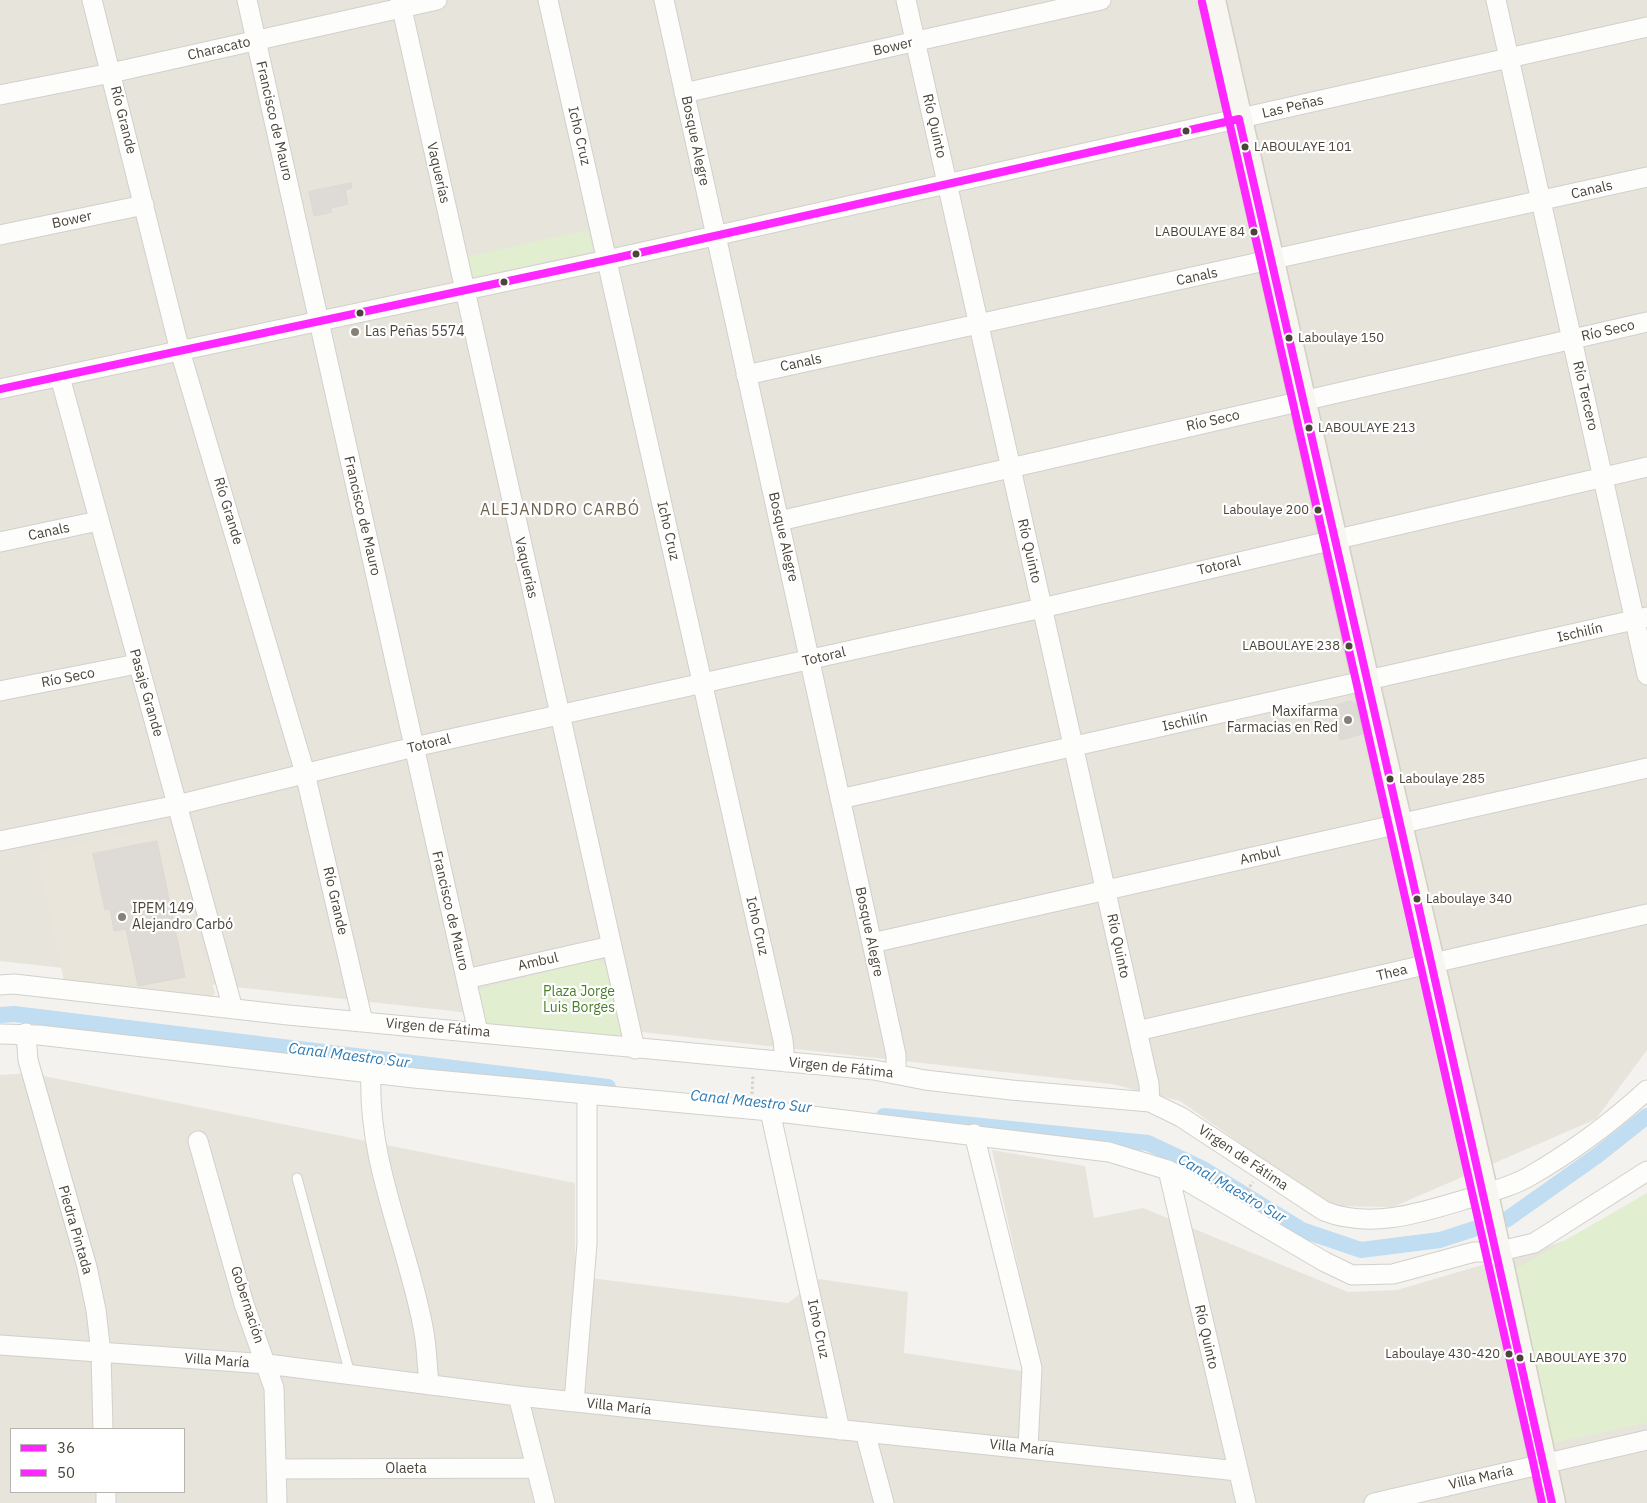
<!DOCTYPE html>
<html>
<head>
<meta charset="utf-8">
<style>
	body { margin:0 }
	#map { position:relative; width:1647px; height:1503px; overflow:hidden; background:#f4f2ee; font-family:"IBM Plex Sans",sans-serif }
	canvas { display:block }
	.legend { position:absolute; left:10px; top:1428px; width:175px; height:65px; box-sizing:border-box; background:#fff; border:1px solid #b7b4b0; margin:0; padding:6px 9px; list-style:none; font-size:15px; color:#4b4439 }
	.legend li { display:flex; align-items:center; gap:10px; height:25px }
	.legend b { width:25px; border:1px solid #b7b4b0 }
</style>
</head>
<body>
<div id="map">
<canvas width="1647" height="1503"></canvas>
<ul class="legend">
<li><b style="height:6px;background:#fe27ff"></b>36</li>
<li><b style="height:6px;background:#fe27ff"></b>50</li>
</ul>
</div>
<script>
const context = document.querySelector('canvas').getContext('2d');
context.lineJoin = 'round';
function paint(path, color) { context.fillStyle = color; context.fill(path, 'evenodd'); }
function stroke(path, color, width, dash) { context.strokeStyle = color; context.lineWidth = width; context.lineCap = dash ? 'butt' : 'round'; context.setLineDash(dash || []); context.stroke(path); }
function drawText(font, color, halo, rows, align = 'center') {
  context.font = font + ' "IBM Plex Sans",sans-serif'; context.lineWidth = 4.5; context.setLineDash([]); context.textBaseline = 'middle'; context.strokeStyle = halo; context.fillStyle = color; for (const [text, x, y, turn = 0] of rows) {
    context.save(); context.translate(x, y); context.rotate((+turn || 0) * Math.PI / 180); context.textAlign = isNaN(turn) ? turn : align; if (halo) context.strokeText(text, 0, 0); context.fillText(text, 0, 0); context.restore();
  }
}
const residential = new Path2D(`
	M0 0H1647V1050L1596 1119 1393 1207 1330 1206 1180 1101 1112 1084 0 961Z
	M29 1073 575 1183V1276L788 1303 819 1279 908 1292 904 1353 1042 1374 992 1150 1085 1166 1094 1218 1143 1208 1348 1292 1397 1290 1581 1236 1647 1207V1503H0V1075ZM11 1429H184V1492H11Z`);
const education = new Path2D(`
	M160 827 169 834 215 993 210 999 64 981 37 853Z`);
const green = new Path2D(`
	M588 230 593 251 471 278 466 257Z
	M596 959 607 966 624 1035 618 1040 490 1028 485 1024 477 990Z
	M1647 1193V1423L1553 1443 1512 1271Z`);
const canal = new Path2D(`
	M0 1015 14 1014 608 1087
	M884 1116 1148 1143 1203 1169 1302 1230 1361 1250 1440 1240 1477 1228
	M1506 1220 1598 1155 1647 1116`);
const building = new Path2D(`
	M351 183 352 188 345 190 348 204 331 208 332 212 314 216 309 192Z
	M1350 701 1359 706 1366 733 1340 740 1331 707Z
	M157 841 185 977 138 986 126 929 114 931 110 909 105 910 93 854Z`);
const path = new Path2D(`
	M752 1094 753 1075
	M1244 1195 1253 1182`);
const service = new Path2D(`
	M297 1178 350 1374`);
const minor = new Path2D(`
	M92 0 180 351 305 773 363 1022
	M247 0 478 1032
	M400 0 635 1049
	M548 0 783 1040 785 1062
	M664 0 872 943 896 1055V1074
	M906 0 1149 1084 1150 1102
	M1496 0 1647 675
	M684 93 1101 0
	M0 95 111 73 437 0
	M0 235 144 205
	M746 375 1647 177
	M60 377 233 1009
	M0 389 607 260 1647 27
	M779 521 1647 322
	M0 542 98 521
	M0 691 137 664
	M840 799 1647 617
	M0 841 177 805 414 747 1042 608 1647 467
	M872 943 1647 768
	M466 979 611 946
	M0 985 14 984 288 1015 874 1070 925 1080 1011 1090 1150 1102 1181 1117 1324 1211C1372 1230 1423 1212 1470 1198 1490 1192 1511 1187 1530 1176 1570 1153 1613 1121 1647 1090
	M1137 1031 1647 914
	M26 1033 28 1060 87 1267 96 1310 101 1353 103 1429
	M0 1034 39 1035 414 1078 770 1111 1109 1152 1168 1170 1325 1262 1352 1275 1393 1274 1474 1252H1496L1534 1243 1647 1171
	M371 1073C367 1162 407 1242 423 1327 427 1346 427 1366 429 1385
	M770 1111 840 1430
	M974 1134 1032 1368 1028 1448
	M198 1141 244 1304 274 1388 277 1503
	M1168 1170 1246 1503
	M0 1345 267 1364 518 1396 1238 1471
	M518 1396 545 1503
	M574 1402 587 1244V1094
	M865 1432 884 1503
	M276 1469 536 1468
	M106 1492V1503
	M1374 1503 1647 1440`);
const secondary = new Path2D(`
	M1212 0 1366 682 1485 1194 1552 1503`);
const bus1 = new Path2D(`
	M1239 119C1343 580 1452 1041 1552 1503
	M0 389 607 260 1239 119`);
const bus2 = new Path2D(`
	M1202 2C1315 503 1433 1002 1542 1503`);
const markers = [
	[1186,131,4.5,"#4b4439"],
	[1245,147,4.5,"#4b4439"],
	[1254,232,4.5,"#4b4439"],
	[636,254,4.5,"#4b4439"],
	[504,282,4.5,"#4b4439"],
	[360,313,4.5,"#4b4439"],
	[355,332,5,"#868178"],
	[1289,338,4.5,"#4b4439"],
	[1309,428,4.5,"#4b4439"],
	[1318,510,4.5,"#4b4439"],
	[1349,646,4.5,"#4b4439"],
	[1348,720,5,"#868178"],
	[1390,779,4.5,"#4b4439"],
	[1417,899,4.5,"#4b4439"],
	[122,917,5,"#868178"],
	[1509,1354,4.5,"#4b4439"],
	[1520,1358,4.5,"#4b4439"]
];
const busNames = [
	["LABOULAYE 101",1254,147],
	["LABOULAYE 84",1245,232,"right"],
	["Laboulaye 150",1298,338],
	["LABOULAYE 213",1318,428],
	["Laboulaye 200",1309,510,"right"],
	["LABOULAYE 238",1340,646,"right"],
	["Laboulaye 285",1399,779],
	["Laboulaye 340",1426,899],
	["Laboulaye 430-420",1500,1354,"right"],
	["LABOULAYE 370",1529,1358]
];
const streetNames = [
	["Bower",893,47,-13],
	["Characato",219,49,-13],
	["Las Peñas",1293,107,-13],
	["Río Grande",123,120,76],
	["Francisco de Mauro",274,121,77],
	["Río Quinto",934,126,77],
	["Icho Cruz",579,136,77],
	["Bosque Alegre",695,141,78],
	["Vaquerías",438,173,77],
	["Canals",1592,190,-13],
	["Bower",72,220,-12],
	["Canals",1197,277,-12],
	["Río Seco",1608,331,-13],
	["Canals",801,363,-12],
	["Río Tercero",1585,396,77],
	["Río Seco",1213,421,-13],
	["Río Grande",228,511,73],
	["Francisco de Mauro",362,516,77],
	["Icho Cruz",668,531,77],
	["Canals",49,532,-12],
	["Bosque Alegre",783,537,77],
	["Río Quinto",1029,551,77],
	["Totoral",1219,566,-13],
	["Vaquerías",526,568,77],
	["Ischilín",1580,633,-13],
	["Totoral",824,657,-13],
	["Río Seco",68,678,-11],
	["Pasaje Grande",146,693,74],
	["Ischilín",1185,722,-13],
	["Totoral",429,744,-13],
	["Ambul",1260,856,-13],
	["Río Grande",335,901,77],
	["Francisco de Mauro",450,911,77],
	["Icho Cruz",757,926,77],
	["Bosque Alegre",869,932,78],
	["Río Quinto",1118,946,78],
	["Ambul",538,962,-13],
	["Thea",1392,973,-13],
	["Virgen de Fátima",438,1028,5],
	["Virgen de Fátima",841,1068,6],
	["Virgen de Fátima",1243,1158,34],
	["Piedra Pintada",75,1230,74],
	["Gobernación",247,1305,72],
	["Icho Cruz",818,1329,78],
	["Río Quinto",1206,1337,77],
	["Villa María",217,1361,4],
	["Villa María",619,1407,6],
	["Villa María",1022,1448,6],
	["Olaeta",406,1469],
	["Villa María",1481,1478,-13]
];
const poiNames = [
	["Las Peñas 5574",365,332],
	["Maxifarma",1338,712,"right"],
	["Farmacias en Red",1338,728,"right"],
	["IPEM 149",132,909],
	["Alejandro Carbó",132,925]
];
const parkNames = [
	["Plaza Jorge",579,992],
	["Luis Borges",579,1008]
];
const waterNames = [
	["Canal Maestro Sur",349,1056,7],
	["Canal Maestro Sur",751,1102,6],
	["Canal Maestro Sur",1232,1189,30]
];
const quarterNames = [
	["ALEJANDRO CARBÓ",560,510]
];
paint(residential, '#e7e4dc');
paint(education, '#eae5da');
paint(green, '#e1eecf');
stroke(canal, '#c0ddf1', 16);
paint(building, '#dedbd6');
stroke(building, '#dcd9d4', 1);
stroke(service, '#d2d0cb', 11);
stroke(minor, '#d2d0cb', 21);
stroke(secondary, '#d3cfc5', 29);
stroke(path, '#d3d2cc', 3, [2.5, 2.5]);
stroke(service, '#fdfdfc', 9);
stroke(minor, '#fdfdfc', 19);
stroke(secondary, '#f7f6f1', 26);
stroke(bus1, '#fe27ff', 8);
stroke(bus2, '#fe27ff', 8);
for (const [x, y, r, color] of markers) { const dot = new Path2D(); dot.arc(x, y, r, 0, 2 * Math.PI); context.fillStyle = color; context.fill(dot); stroke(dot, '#fff', 2); }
drawText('13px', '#4b4439', '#fff', busNames, 'left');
drawText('14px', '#4b4439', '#fff', streetNames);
drawText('14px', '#4b4439', '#fff', poiNames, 'left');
drawText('14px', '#4a7f2a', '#fff', parkNames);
drawText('italic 15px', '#2e7ab2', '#fff', waterNames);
context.letterSpacing = '1px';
drawText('16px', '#6e6250', '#fff', quarterNames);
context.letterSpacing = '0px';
</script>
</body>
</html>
